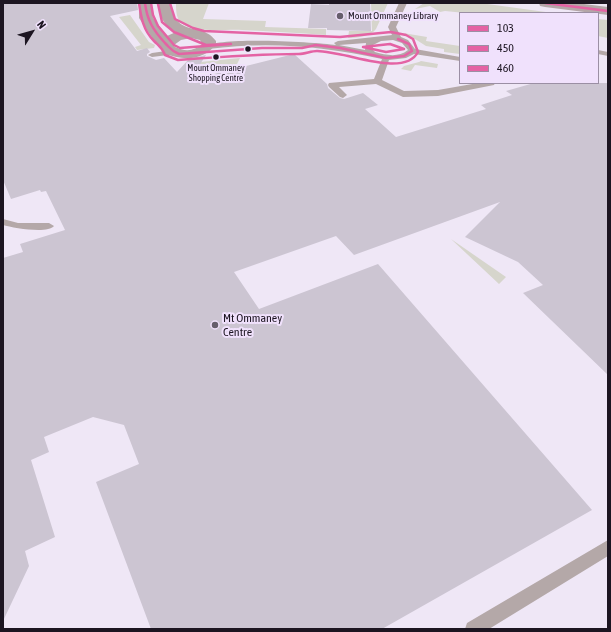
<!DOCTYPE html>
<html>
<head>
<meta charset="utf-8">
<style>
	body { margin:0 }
	#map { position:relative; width:611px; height:632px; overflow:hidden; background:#efe7f6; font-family:"Asap Condensed",sans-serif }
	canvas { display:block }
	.frame { position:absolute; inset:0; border:4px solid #1c1521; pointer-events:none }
	.legend { position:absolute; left:459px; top:12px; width:140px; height:72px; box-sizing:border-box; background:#f0e1fc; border:1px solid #9b8fa4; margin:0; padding:5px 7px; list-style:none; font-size:12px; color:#1c1521 }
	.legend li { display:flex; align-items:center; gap:8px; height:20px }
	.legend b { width:20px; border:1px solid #9b8fa4 }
	.north { position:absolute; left:12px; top:12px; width:40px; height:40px; -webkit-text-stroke:3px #f0e1fc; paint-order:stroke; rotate:53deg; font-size:11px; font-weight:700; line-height:16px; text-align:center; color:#1c1521 }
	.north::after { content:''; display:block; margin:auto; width:14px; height:18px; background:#1c1521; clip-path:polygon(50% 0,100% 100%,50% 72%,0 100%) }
</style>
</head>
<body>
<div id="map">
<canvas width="611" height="632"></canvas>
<div class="frame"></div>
<ul class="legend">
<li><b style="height:5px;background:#e463a4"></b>103</li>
<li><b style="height:5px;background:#e463a4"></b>450</li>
<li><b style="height:5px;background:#e463a4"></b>460</li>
</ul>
<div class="north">N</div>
</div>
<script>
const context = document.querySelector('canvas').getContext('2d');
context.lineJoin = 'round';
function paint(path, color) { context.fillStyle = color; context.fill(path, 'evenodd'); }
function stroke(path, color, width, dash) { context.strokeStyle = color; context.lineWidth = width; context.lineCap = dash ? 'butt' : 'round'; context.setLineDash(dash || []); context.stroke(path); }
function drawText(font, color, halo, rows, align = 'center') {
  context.font = font + ' "Asap Condensed",sans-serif'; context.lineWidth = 4; context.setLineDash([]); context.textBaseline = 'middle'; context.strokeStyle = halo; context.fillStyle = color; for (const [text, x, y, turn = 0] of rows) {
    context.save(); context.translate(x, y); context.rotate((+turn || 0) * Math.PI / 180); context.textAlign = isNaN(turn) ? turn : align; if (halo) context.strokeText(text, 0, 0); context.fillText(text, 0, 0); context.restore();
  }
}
const green = new Path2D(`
	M176 3H209L203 19 266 21 265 27 326 29V35C298 33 270 31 242 30 227 29 197 33 184 25 176 20 176 12 176 3Z
	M371 3H388L376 29C370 37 356 38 348 38L349 31H372Z
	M424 3H480L553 13H465L445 11 440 12 430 6 415 9Z
	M130 15 149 42 155 45 154 48 137 50 135 47 141 45 119 17Z
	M598 19 608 20V38L598 36Z
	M403 33 427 37 426 41 460 46V54L444 52V49L426 46 415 39Z
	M240 58 237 64 193 74 199 66 196 65 200 62Z
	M419 62 421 61 438 64 437 68 415 65 411 71 401 69 404 66Z
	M451 239 506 277 499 284Z`);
const building = new Path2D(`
	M3 3H137L138 10 110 16 137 51 147 48 150 52 147 54V56L156 60 164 58 177 72 189 59 206 55 190 80 294 54 327 84 328 88 340 98 344 99 363 93 378 105 365 109 396 137 486 109 481 105 512 95 506 91 534 83H608V375L523 293 543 285 518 262 465 237 500 202 354 255 336 236 234 272 259 309 378 264 592 510 382 629H151L96 482 139 464 124 425 93 417 44 437 49 452 31 460 55 537 25 551 29 566 3 621V258L23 252 20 244 65 230 46 191 41 192 40 190 11 199 3 180Z
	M329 3H370L371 31 327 30V28H308L311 4 329 5Z`);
const lane = new Path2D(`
	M399 3H407L396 27 401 37 408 40 415 49 460 57V61L414 54 406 58 389 60 382 80 404 91 438 90 478 83H495L494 85 438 96 403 97 376 84 339 87 347 95 343 98 340 97 329 87 328 85 329 83 374 79 382 59C324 46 267 41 208 49L204 47C217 36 316 42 336 45L334 43 338 41 392 35 388 27ZM393 40 402 43 408 50C398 58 386 55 375 52L373 50V45L381 41ZM366 43 365 50 339 45Z
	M173 50H176V54L152 57 148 55 152 53Z
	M598 50 608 52V56L598 54Z
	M3 219 18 223H49L54 226C48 234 13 228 3 225Z
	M608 540V556L489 629H465L467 623Z`);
const street = new Path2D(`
	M139 3H151L153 18 167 36 176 32C164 26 159 16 158 3H170C176 39 202 21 216 41V44C204 61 182 61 164 53L160 46 153 39 139 18ZM191 38 200 40 202 44C195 51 185 52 175 47L174 45 181 40Z`);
const secondary = new Path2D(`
	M539 3H576L608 7V15L545 7 540 6Z`);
const bus1 = new Path2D(`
	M145 3C147 20 153 30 165 43 171 49 170 50 179 54L262 48H302L316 45 340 48 386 58 404 56 412 51 409 44 398 39
	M545 3 608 11`);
const bus2 = new Path2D(`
	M139 3C141 17 143 30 154 41 159 46 162 47 165 55L178 60C218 57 259 54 299 54 305 54 311 51 317 51 324 51 331 53 338 54 358 57 406 75 418 52L413 39 406 35 391 32 340 37 204 31 193 28 175 19 170 3`);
const bus3 = new Path2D(`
	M151 3 153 15 158 26 174 45 180 48 231 44 206 45 174 32 162 22 158 4
	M390 44 404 49 386 52 363 47Z`);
const markers = [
	[340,16,4,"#665e6c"],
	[248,49,3.5,"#1c1521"],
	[216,57,3.5,"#1c1521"],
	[215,325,4,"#665e6c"]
];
const farBusnames = [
	["Mount Ommaney",216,68],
	["Shopping Centre",216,78]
];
const farPoinames = [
	["Mount Ommaney Library",348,16]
];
const poiNames = [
	["Mt Ommaney",223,318],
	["Centre",223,332]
];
paint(green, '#d6d5cc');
paint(building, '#ccc5d2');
paint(lane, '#b4a8a8');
paint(street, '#b4a8a8');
paint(secondary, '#b4a6a8');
stroke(bus1, '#e463a4', 2.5);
stroke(bus2, '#e463a4', 2.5);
stroke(bus3, '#e463a4', 2.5);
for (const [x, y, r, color] of markers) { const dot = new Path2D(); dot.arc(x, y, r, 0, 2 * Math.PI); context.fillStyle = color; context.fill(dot); stroke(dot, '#f0e1fc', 1.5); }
drawText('9px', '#1c1521', '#f0e1fc', farBusnames);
drawText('10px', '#1c1521', '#f0e1fc', farPoinames, 'left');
drawText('12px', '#1c1521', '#f0e1fc', poiNames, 'left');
</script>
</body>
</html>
